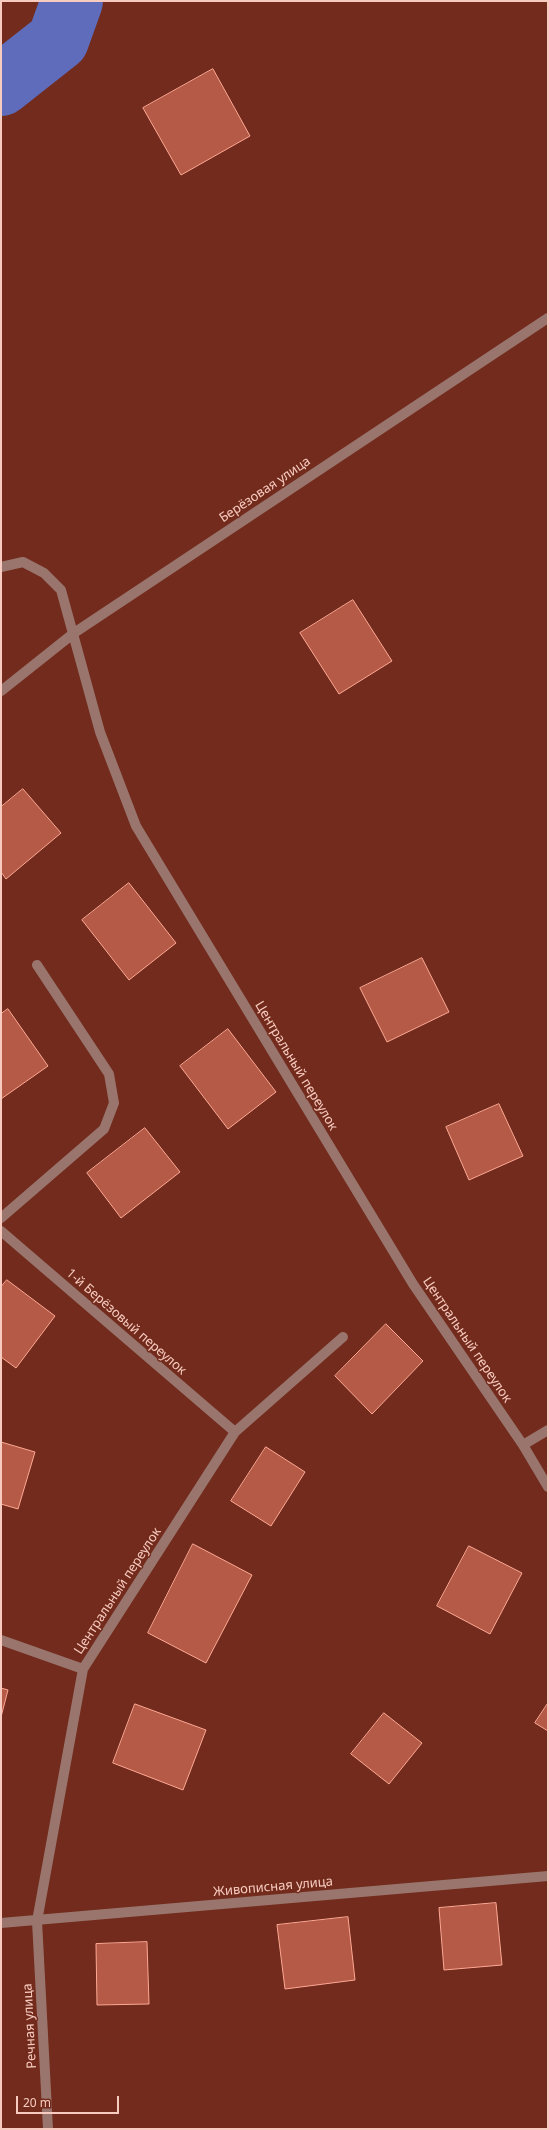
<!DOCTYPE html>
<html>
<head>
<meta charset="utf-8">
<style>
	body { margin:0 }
	#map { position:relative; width:549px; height:2130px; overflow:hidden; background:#722b1c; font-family:"Noto Sans",sans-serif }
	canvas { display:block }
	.frame { position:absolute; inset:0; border:2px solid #f7cbc0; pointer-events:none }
	.scale { position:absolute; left:16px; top:2096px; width:103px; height:18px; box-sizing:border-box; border:2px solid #f7cbc0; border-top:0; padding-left:5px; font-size:12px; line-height:14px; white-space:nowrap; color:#f7cbc0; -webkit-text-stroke:3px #722b1c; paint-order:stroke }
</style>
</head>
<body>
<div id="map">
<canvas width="549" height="2130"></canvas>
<div class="frame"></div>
<div class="scale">20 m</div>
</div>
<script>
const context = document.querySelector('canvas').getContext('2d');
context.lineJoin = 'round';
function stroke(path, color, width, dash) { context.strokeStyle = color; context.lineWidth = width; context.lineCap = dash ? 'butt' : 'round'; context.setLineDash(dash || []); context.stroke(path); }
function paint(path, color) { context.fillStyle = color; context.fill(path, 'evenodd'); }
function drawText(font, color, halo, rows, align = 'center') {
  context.font = font + ' "Noto Sans",sans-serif'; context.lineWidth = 3; context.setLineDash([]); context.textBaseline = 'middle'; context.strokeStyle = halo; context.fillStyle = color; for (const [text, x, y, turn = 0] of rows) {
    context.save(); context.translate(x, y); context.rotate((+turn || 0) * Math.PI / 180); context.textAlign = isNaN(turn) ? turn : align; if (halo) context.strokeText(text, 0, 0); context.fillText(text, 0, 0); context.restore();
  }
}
const river = new Path2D(`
	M1 85 58 40 72 1`);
const building = new Path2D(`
	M213 69 250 136 181 175 143 108Z
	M353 600 392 661 339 694 300 633Z
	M23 789 61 833 6 879 1 872V807Z
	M129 883 176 943 129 980 82 920Z
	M422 958 449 1012 387 1042 360 988Z
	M8 1009 48 1066 1 1099V1014Z
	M228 1029 276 1092 228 1129 180 1066Z
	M499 1104 523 1156 469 1180 446 1127Z
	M145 1128 180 1172 121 1218 87 1173Z
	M7 1280 55 1316 16 1368 1 1357V1287Z
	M386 1324 423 1361 372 1414 335 1376Z
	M1 1442 35 1452 18 1509 1 1504Z
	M266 1447 305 1472 271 1526 231 1501Z
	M193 1544 252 1575 206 1663 148 1633Z
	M469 1546 522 1573 490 1634 437 1606Z
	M1 1688 8 1690 1 1717Z
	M548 1703V1731L535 1723Z
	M135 1704 206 1730 183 1790 113 1763Z
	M384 1713 422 1743 389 1784 351 1754Z
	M496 1903 502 1965 444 1970 439 1908Z
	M348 1917 355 1980 285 1989 277 1925Z
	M147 1942 149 2004 97 2005 96 1944Z`);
const minor = new Path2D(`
	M1 567 23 562 44 573 61 590 100 732 136 826 413 1284 523 1445 548 1487
	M1 691 74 633 548 318
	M1 1218 104 1129 114 1103 109 1074 37 965
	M1 1231 235 1432
	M523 1445 548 1430
	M1 1640 83 1669
	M1 1923 548 1876
	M48 2129 37 1921 83 1669 235 1432 343 1337`);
const streetNames = [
	["Берёзовая улица",265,490,-34],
	["Центральный переулок",296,1066,59],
	["1-й Берёзовый переулок",126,1322,41],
	["Центральный переулок",467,1340,56],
	["Центральный переулок",118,1591,-57],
	["Живописная улица",273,1887,-5],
	["Речная улица",30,2026,-93]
];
stroke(river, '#5e6cbb', 62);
paint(building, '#b55a46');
stroke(building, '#fda995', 1);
stroke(minor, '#99756d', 10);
drawText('13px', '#f7cbc0', '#722b1c', streetNames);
</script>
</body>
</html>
